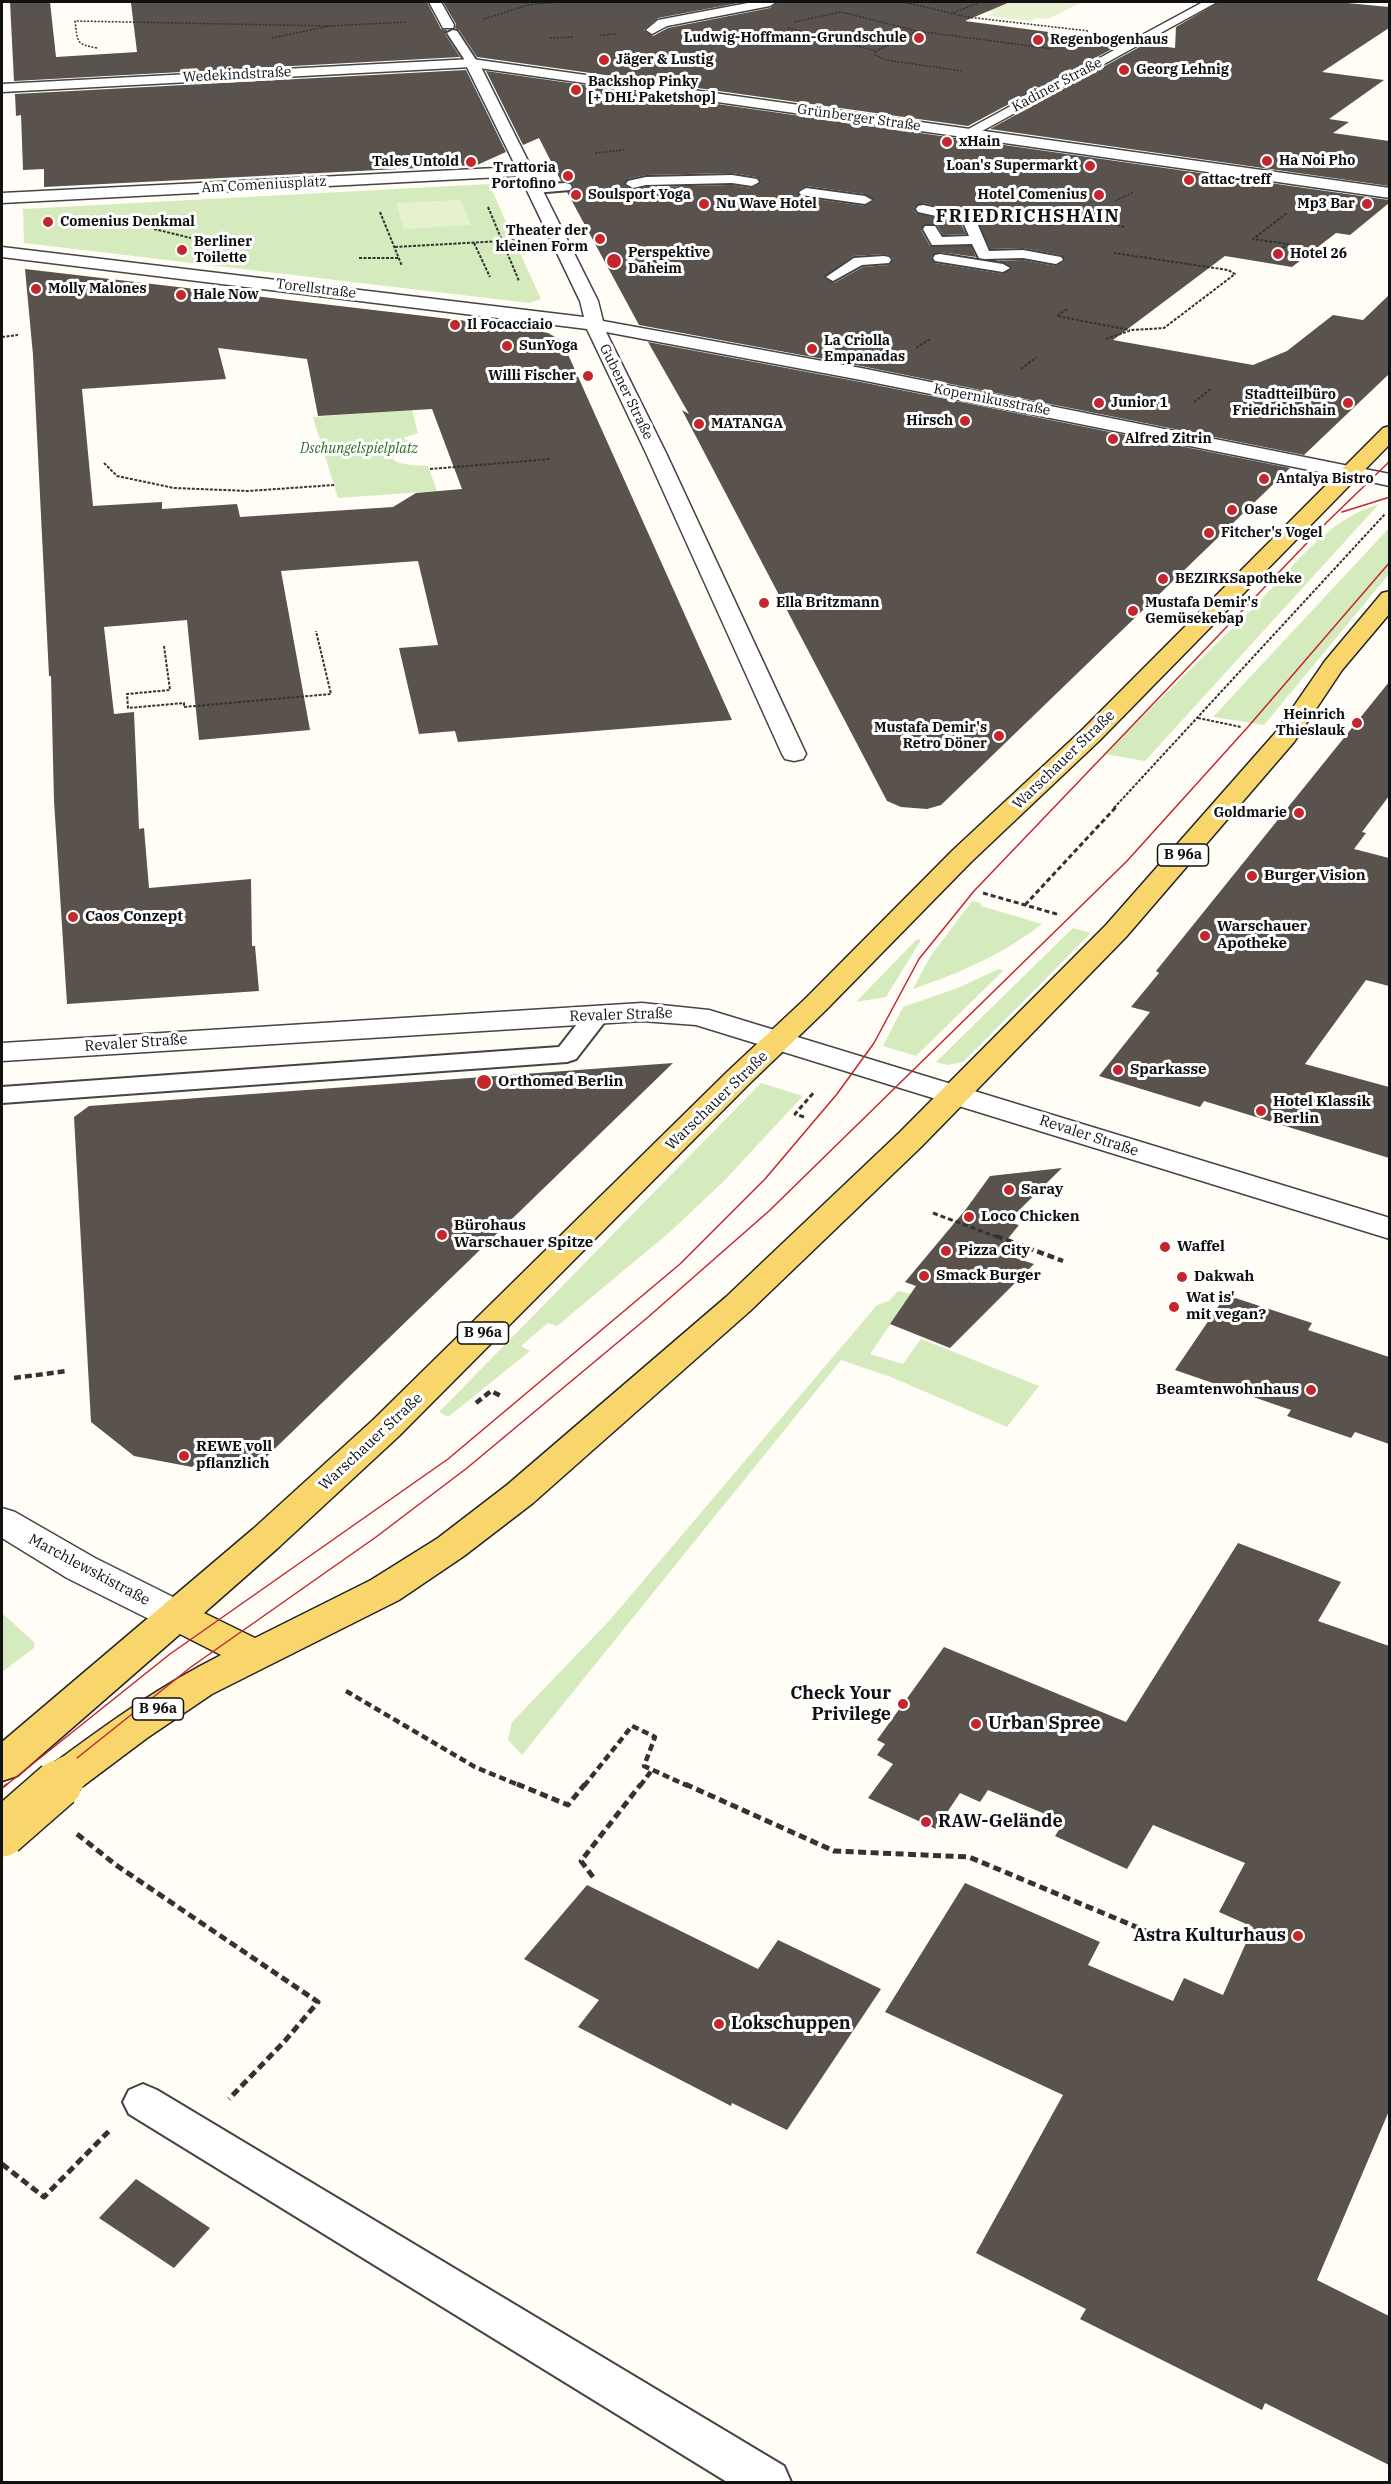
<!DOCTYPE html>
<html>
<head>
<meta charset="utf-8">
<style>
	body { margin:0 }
	#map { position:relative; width:1391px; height:2484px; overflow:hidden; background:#fffdf5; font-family:"IBM Plex Serif",serif }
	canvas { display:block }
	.frame { position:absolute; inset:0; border:3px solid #111; pointer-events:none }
</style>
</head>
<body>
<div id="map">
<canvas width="1391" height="2484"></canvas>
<div class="frame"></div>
</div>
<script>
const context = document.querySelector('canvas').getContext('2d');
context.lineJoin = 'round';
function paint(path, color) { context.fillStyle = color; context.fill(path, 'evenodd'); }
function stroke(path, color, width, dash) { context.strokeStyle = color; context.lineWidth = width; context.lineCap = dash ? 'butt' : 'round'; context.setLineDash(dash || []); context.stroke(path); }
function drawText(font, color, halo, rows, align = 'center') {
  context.font = font + ' "IBM Plex Serif",serif'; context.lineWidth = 6; context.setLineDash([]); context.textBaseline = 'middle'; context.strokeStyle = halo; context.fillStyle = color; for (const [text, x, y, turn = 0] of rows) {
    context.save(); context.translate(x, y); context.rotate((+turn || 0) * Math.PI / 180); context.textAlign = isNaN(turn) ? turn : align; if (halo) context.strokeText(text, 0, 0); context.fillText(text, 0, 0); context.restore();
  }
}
const green = new Path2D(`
	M489 184 541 299 529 303 24 243 23 209Z
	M412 410 418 433 403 438 415 445 395 455 392 459C402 466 416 465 428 466L437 491 338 498 313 417Z
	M1379 504 1145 761 1104 754C1154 705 1204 656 1254 607 1292 569 1325 520 1379 504Z
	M1389 528V574L1264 725 1213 717Z
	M972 901 981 903V906L1042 924C1003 954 960 973 913 989L930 957Z
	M1073 928 1091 933 963 1062 947 1065 936 1062Z
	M917 939 921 940 886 997 856 1002Z
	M999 969 1003 971 916 1056 883 1046 903 1007 955 989Z
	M761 1083 803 1096 723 1182 671 1231 557 1326 548 1323 521 1346 530 1351 448 1417 439 1412Z
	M898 1291 911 1294 870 1354 903 1364 921 1339 1039 1386 1007 1427 891 1377 841 1360 522 1755 508 1740 512 1722 609 1621 877 1305 889 1301Z
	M2 1613 35 1643 34 1648 2 1672Z`);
const pitch = new Path2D(`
	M1003 2H1082L1048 19 1037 18 1031 21 988 16 993 13 986 10Z
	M461 200 471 225 404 229 396 203Z`);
const building = new Path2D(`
	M10 2H50L56 57 137 52 131 3 427 2 441 29 447 30 445 34 460 57 14 81Z
	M443 2H744L658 18 644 30 653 36 668 28 770 8 778 2H1010L965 21 1125 42 968 126 477 57 459 30 455 28 456 24Z
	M1219 2H1337L1389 7V28L1322 72 1384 80 1329 119 1349 122 1333 133 1389 141V186L990 129 1145 44 1175 48 1176 27Z
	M466 70 506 152 477 165 44 187V169L23 170 21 115 16 116 15 94Z
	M486 71 1389 200V203L1350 235 1336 233 1292 267 1225 256 1113 340 1253 365 1287 351 1333 315 1363 320 1389 295V374L1304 455 861 366 639 325 567 192 572 191 574 186 570 182 561 181 539 138 523 145ZM732 173 757 177 761 183 752 188 732 185 646 187 634 190 624 185 628 179 646 175ZM806 186 865 194 874 201 865 206 801 197 797 191ZM923 203 974 214 990 249 1023 248 1061 255 1065 261 1056 266 1023 260 998 261 1012 267 1003 274 935 263 931 257 940 252 976 257 971 246H930L921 230 925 224 937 225 943 235 966 234 961 224 916 213 914 208ZM884 254 889 255 893 259 889 265 863 267 834 283 824 278 853 256Z
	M25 269 518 327 548 333 562 341 732 720 458 742 455 731 419 734 399 648 438 645 418 561 281 571 310 730 199 740 187 620 104 627 114 714 134 712 139 829 144 828 149 888 251 879 252 946H255L259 991 67 1004 54 801 51 676H49L33 355ZM218 348 307 359 318 416 432 409 462 489 416 493 393 507 240 517 237 504 162 509V502L93 506 82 389 226 379Z
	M648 342 861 382 1290 468 941 805 927 809 901 807 887 801 682 410 689 414Z
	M1389 682V796L1362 832 1366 833 1354 849 1389 858V986L1366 980 1305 1064 1389 1087V1158L1204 1101 1200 1107 1099 1076 1150 1012 1131 1007 1159 973 1156 971Z
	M673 1063 260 1463 217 1469 194 1465 192 1467 134 1456 91 1422 74 1117 89 1106Z
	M1062 1168 1007 1222 1019 1225 997 1252 1034 1264 950 1348 890 1324 916 1286 905 1282 966 1209 990 1176Z
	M1226 1295 1312 1323 1308 1330 1389 1357V1444L1355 1432 1351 1438 1287 1416 1291 1410 1175 1370Z
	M1238 1543 1341 1582 1318 1621 1389 1646V2111L1317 2280 1389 2316V2465L1265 2403 1262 2410 1080 2319 1086 2309 976 2253 1063 2095 885 2012 965 1883 1100 1942 1088 1965 1173 2001 1184 1978 1223 1995 1253 1927 1219 1912 1245 1863 1153 1825 1127 1869 1055 1836 1064 1822 988 1790 980 1802 960 1793 936 1829 868 1798 893 1764 877 1755 885 1744 877 1740 944 1647 1126 1722Z
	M587 1885 758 1969 778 1940 881 1989 787 2130 732 2103 731 2106 578 2027 599 2000 524 1959Z
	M136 2179 210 2228 174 2268 99 2218Z`);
const pathFar4 = new Path2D(`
	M526 2 528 5 556 2
	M903 2 967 17 1089 31
	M953 13 980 2
	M484 19 528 5
	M794 22 841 12 917 31 876 51
	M788 28 876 51 875 55 886 60 961 71
	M917 31 1053 49
	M600 35 616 34
	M272 38 329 26 407 22
	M550 38 574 37
	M97 48C75 44 78 42 75 21L329 26
	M595 153 624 150
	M1115 201 1134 192`);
const pathFar3 = new Path2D(`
	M488 207 519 281
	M1004 211 1058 219
	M380 212 402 266
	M1091 217 1124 227
	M1049 226 1059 219 1091 217 1106 208
	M154 229 191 238
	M474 243 490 277
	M395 247 520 240
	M1283 248 1288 244 1253 239 1287 213
	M359 258H398
	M1067 309 1057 316 1130 330
	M2 337 18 335
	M1106 339 1132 330 1164 328 1235 274 1228 270 1114 253
	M916 348 930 339
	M1021 369 1037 357
	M1194 402 1211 389
	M104 463 117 476 174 488 248 491 334 485
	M430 469 550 459
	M164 646 170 690 127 694 128 708 184 703V707L331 694 316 631
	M1198 718 1241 727
	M1114 808 1385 514`);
const pathFar2 = new Path2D(`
	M983 893 1060 915
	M1025 905 1116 807
	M804 1117 795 1114 815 1091
	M933 1213 1000 1238`);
const pathFar1 = new Path2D(`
	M996 1236 1063 1261
	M14 1378 67 1371
	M476 1403 491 1391 501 1396
	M346 1691 475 1767 521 1786
	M584 1786 632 1726 655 1737 644 1766 688 1786
	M640 1786 652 1770`);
const path = new Path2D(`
	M517 1784 568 1805 585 1784
	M685 1784 834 1851 969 1857 1165 1939
	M77 1834 116 1865 318 2002 284 2042 229 2099
	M593 1877 581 1861 641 1784
	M2 2164 44 2197 109 2131`);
const service = new Path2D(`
	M453 30 457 31 478 63 476 65 472 66 468 65 447 33Z
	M732 175 757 179 759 182 752 186 732 183 646 185 633 188 626 184 628 181 646 177Z
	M565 183 570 184 572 187 570 190 535 193 528 189 535 185Z
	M806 188 865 196 872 200 865 204 801 195 799 192Z
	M923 205 974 216 989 251 1023 250 1061 257 1063 260 1056 264 1023 258 984 259 979 258 972 244 932 245 923 229 925 226H935L942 237 969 236 963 222 918 212 916 209 918 206Z
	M940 254 1003 264 1010 268 1003 272 935 261 933 258 935 255Z
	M884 256 889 257 891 260 889 263 862 265 833 281 826 277 854 258Z
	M597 1007 606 1010 610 1015 576 1059 567 1062 2 1103V1087L559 1047 588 1010Z
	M143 2084 157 2090 784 2466 791 2482H727L129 2114 123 2102 129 2090Z`);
const minor = new Path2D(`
	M429 2H441L454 25 453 28H443Z
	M753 2H776L770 6 667 26 652 34 646 30 658 20Z
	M1203 2H1217L973 136 968 137 961 133Z
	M472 59 479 63 598 301 603 321 861 368 1349 466 1356 468 1359 472 1356 476 1349 478 861 380 606 332 666 453 806 754 803 759 794 761 785 759 782 754 646 453 587 329 2 257V247L584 317 580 301 520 176 2 203V193L516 167 465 63Z
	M642 1003 709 1010 1390 1218V1239L696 1025 642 1021 2 1061V1043Z
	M2 1508 15 1512 95 1558 191 1606 197 1616 191 1626 177 1630 163 1626 67 1578 2 1538Z`);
const tertiary = new Path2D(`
	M472 59 1390 188V198L472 67 2 92V84Z
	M1349 466 1390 474V486L1342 476 1339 472 1342 468Z`);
const primary = new Path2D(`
	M1390 426V444L1100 740 971 862 826 1010 750 1083 399 1436 279 1547 204 1613 255 1638 371 1580 438 1538 507 1485 726 1297 899 1133 1106 925 1276 732 1325 661 1382 593 1390 591V613L1342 670 1294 742 1126 937 921 1147 750 1311 533 1503 464 1556 399 1600 212 1694 147 1738 83 1786 68 1791 53 1786 47 1775 53 1764C107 1724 161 1685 221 1655L180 1634 17 1776 2 1781V1742L253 1529 373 1420 728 1071 806 998 953 850 1082 730 1383 428Z`);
const tramFar1 = new Path2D(`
	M1342 512 1390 497
	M5 1786 170 1654 448 1459 680 1264 765 1179 837 1094 874 1043 919 959 974 891 1327 522 1390 461
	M42 1786 191 1667 376 1537 467 1468 647 1318 769 1211 1127 861 1247 728 1390 562`);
const tram = new Path2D(`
	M2 1788 7 1784
	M2 1820 44 1784`);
const primaryBridgeFar1 = new Path2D(`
	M56 1786 68 1775`);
const primaryBridge = new Path2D(`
	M2 1833 58 1784`);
const markers = [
	[919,38,6,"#c4262e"],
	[1038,40,6,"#c4262e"],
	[604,60,6,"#c4262e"],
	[1124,70,6,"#c4262e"],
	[576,90,6,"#c4262e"],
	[947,142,6,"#c4262e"],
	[1267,161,6,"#c4262e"],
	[471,162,6,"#c4262e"],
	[1090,166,6,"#c4262e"],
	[568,176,6,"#c4262e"],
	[1189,180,6,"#c4262e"],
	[576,195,6,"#c4262e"],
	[1099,195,6,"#c4262e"],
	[704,204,6,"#c4262e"],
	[1367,204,6,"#c4262e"],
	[48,222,6,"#c4262e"],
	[600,239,6,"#c4262e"],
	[182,250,6,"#c4262e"],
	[1278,254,6,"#c4262e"],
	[614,261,8,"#c4262e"],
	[36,289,6,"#c4262e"],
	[181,295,6,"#c4262e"],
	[455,325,6,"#c4262e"],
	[507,346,6,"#c4262e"],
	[812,349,6,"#c4262e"],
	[588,376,6,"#c4262e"],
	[1099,403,6,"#c4262e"],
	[1348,403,6,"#c4262e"],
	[965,421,6,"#c4262e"],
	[699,424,6,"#c4262e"],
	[1113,439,6,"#c4262e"],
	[1264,479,6,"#c4262e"],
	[1232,510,6,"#c4262e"],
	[1209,533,6,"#c4262e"],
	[1163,579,6,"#c4262e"],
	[764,603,6,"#c4262e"],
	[1133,611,6,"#c4262e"],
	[1357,723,6,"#c4262e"],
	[999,736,6,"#c4262e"],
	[1299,813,6,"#c4262e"],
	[1252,876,6,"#c4262e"],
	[73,917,6,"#c4262e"],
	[1205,936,6,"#c4262e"],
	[1118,1070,6,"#c4262e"],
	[484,1082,8,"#c4262e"],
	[1261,1111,6,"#c4262e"],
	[1009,1190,6,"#c4262e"],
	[969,1217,6,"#c4262e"],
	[442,1235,6,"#c4262e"],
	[1165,1247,6,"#c4262e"],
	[946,1251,6,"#c4262e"],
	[924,1276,6,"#c4262e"],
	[1182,1277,6,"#c4262e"],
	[1174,1307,6,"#c4262e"],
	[1311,1390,6,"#c4262e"],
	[184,1456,6,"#c4262e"],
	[903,1704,6,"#c4262e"],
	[976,1724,6,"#c4262e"],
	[926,1822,6,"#c4262e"],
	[1298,1936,6,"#c4262e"],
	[719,2024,6,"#c4262e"]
];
const farPoinames = [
	["Ludwig-Hoffmann-Grundschule",907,38,"right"],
	["Regenbogenhaus",1050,40],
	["Jäger & Lustig",616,60],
	["Georg Lehnig",1136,70],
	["Backshop Pinky",588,82],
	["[+ DHL Paketshop]",588,98],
	["xHain",959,142],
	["Ha Noi Pho",1279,161],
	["Tales Untold",459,162,"right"],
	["Loan's Supermarkt",1078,166,"right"],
	["Trattoria",556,168,"right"],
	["Portofino",556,184,"right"],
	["attac-treff",1201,180],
	["Soulsport Yoga",588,195],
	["Hotel Comenius",1087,195,"right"],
	["Nu Wave Hotel",716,204],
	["Mp3 Bar",1355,204,"right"],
	["Comenius Denkmal",60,222],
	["Theater der",588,231,"right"],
	["kleinen Form",588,247,"right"],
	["Berliner",194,242],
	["Toilette",194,258],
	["Perspektive",628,253],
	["Daheim",628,269],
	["Hotel 26",1290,254],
	["Molly Malones",48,289],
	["Hale Now",193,295],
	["Il Focacciaio",467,325],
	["La Criolla",824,341],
	["Empanadas",824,357],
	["SunYoga",519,346],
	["Willi Fischer",576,376,"right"],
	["Stadtteilbüro",1336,395,"right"],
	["Friedrichshain",1336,411,"right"],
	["Junior 1",1111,403],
	["Hirsch",953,421,"right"],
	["MATANGA",711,424],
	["Alfred Zitrin",1125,439],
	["Antalya Bistro",1276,479],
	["Oase",1244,510],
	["Fitcher's Vogel",1221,533],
	["BEZIRKSapotheke",1175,579],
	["Ella Britzmann",776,603],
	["Mustafa Demir's",1145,603],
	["Gemüsekebap",1145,619],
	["Heinrich",1345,715,"right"],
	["Thieslauk",1345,731,"right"],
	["Mustafa Demir's",987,728,"right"],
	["Retro Döner",987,744,"right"],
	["Goldmarie",1287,813,"right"]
];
const farStreetnames = [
	["Wedekindstraße",237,75,-3],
	["Kadiner Straße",1057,85,-28],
	["Grünberger Straße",859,118,8],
	["Am Comeniusplatz",264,185,-3],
	["Torellstraße",316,289,7],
	["Gubener Straße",626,392,64],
	["Kopernikusstraße",992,400,11]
];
const farParknames = [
	["Dschungelspielplatz",359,449]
];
const shields = [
	[1183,855,51],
	[483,1333,51],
	[158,1709,51]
];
const shieldNames = [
	["B 96a",1183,855],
	["B 96a",483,1333],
	["B 96a",158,1709]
];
const streetNames = [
	["Warschauer Straße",1064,760,-44],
	["Revaler Straße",621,1015,-2],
	["Revaler Straße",136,1043,-4],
	["Warschauer Straße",717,1101,-44],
	["Revaler Straße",1089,1136,18],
	["Warschauer Straße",371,1442,-43],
	["Marchlewskistraße",89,1570,28]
];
const poiNames = [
	["Burger Vision",1264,876],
	["Caos Conzept",85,917],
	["Warschauer",1217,927],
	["Apotheke",1217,944],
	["Sparkasse",1130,1070],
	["Orthomed Berlin",498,1082],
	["Hotel Klassik",1273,1102],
	["Berlin",1273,1119],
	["Saray",1021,1190],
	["Loco Chicken",981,1217],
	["Bürohaus",454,1226],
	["Warschauer Spitze",454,1243],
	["Waffel",1177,1247],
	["Pizza City",958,1251],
	["Smack Burger",936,1276],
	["Dakwah",1194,1277],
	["Wat is'",1186,1298],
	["mit vegan?",1186,1315],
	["Beamtenwohnhaus",1299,1390,"right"],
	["REWE voll",196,1447],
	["pflanzlich",196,1464]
];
const farDistrictnames = [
	["FRIEDRICHSHAIN",1028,217]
];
const nearPoinames = [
	["Check Your",891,1694,"right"],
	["Privilege",891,1715,"right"],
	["Urban Spree",988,1724],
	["RAW-Gelände",938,1822],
	["Astra Kulturhaus",1286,1936,"right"],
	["Lokschuppen",731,2024]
];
paint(green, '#d5ebbd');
paint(pitch, '#e6f2cf');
paint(building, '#5a524d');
stroke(service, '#444', 4);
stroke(minor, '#444', 3);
stroke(tertiary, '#444', 3);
stroke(primary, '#222', 3);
stroke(pathFar4, '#333', 1.5, [2, 1.5]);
stroke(pathFar3, '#333', 2, [3, 1.5]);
stroke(pathFar2, '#333', 3, [5, 3]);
stroke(pathFar1, '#333', 4.5, [7, 4]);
stroke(path, '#333', 5, [8, 4.5]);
paint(service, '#fff');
paint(minor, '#fff');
paint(tertiary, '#fff');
paint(primary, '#f9d66b');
stroke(tramFar1, '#c4262e', 1.5);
stroke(tram, '#c4262e', 2);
stroke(primaryBridgeFar1, '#222', 40, []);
stroke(primaryBridge, '#222', 50, []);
stroke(primaryBridgeFar1, '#f9d66b', 38);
stroke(primaryBridge, '#f9d66b', 47);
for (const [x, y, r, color] of markers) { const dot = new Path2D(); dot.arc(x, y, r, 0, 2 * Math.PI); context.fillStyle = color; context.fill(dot); stroke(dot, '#fff', 2); }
drawText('bold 14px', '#111', '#fff', farPoinames, 'left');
drawText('14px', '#111', '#fff', farStreetnames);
drawText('italic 14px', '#2f6b1f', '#fff', farParknames);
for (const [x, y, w] of shields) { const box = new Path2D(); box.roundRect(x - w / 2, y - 11, w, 22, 4.5); context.fillStyle = '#fff'; context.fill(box); stroke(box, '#111', 1.5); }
drawText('bold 14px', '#111', null, shieldNames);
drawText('15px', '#111', '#fff', streetNames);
drawText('bold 15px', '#111', '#fff', poiNames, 'left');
context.letterSpacing = '1.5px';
drawText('bold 18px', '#111', '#fff', farDistrictnames);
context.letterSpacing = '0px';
drawText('bold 18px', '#111', '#fff', nearPoinames, 'left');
</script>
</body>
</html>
